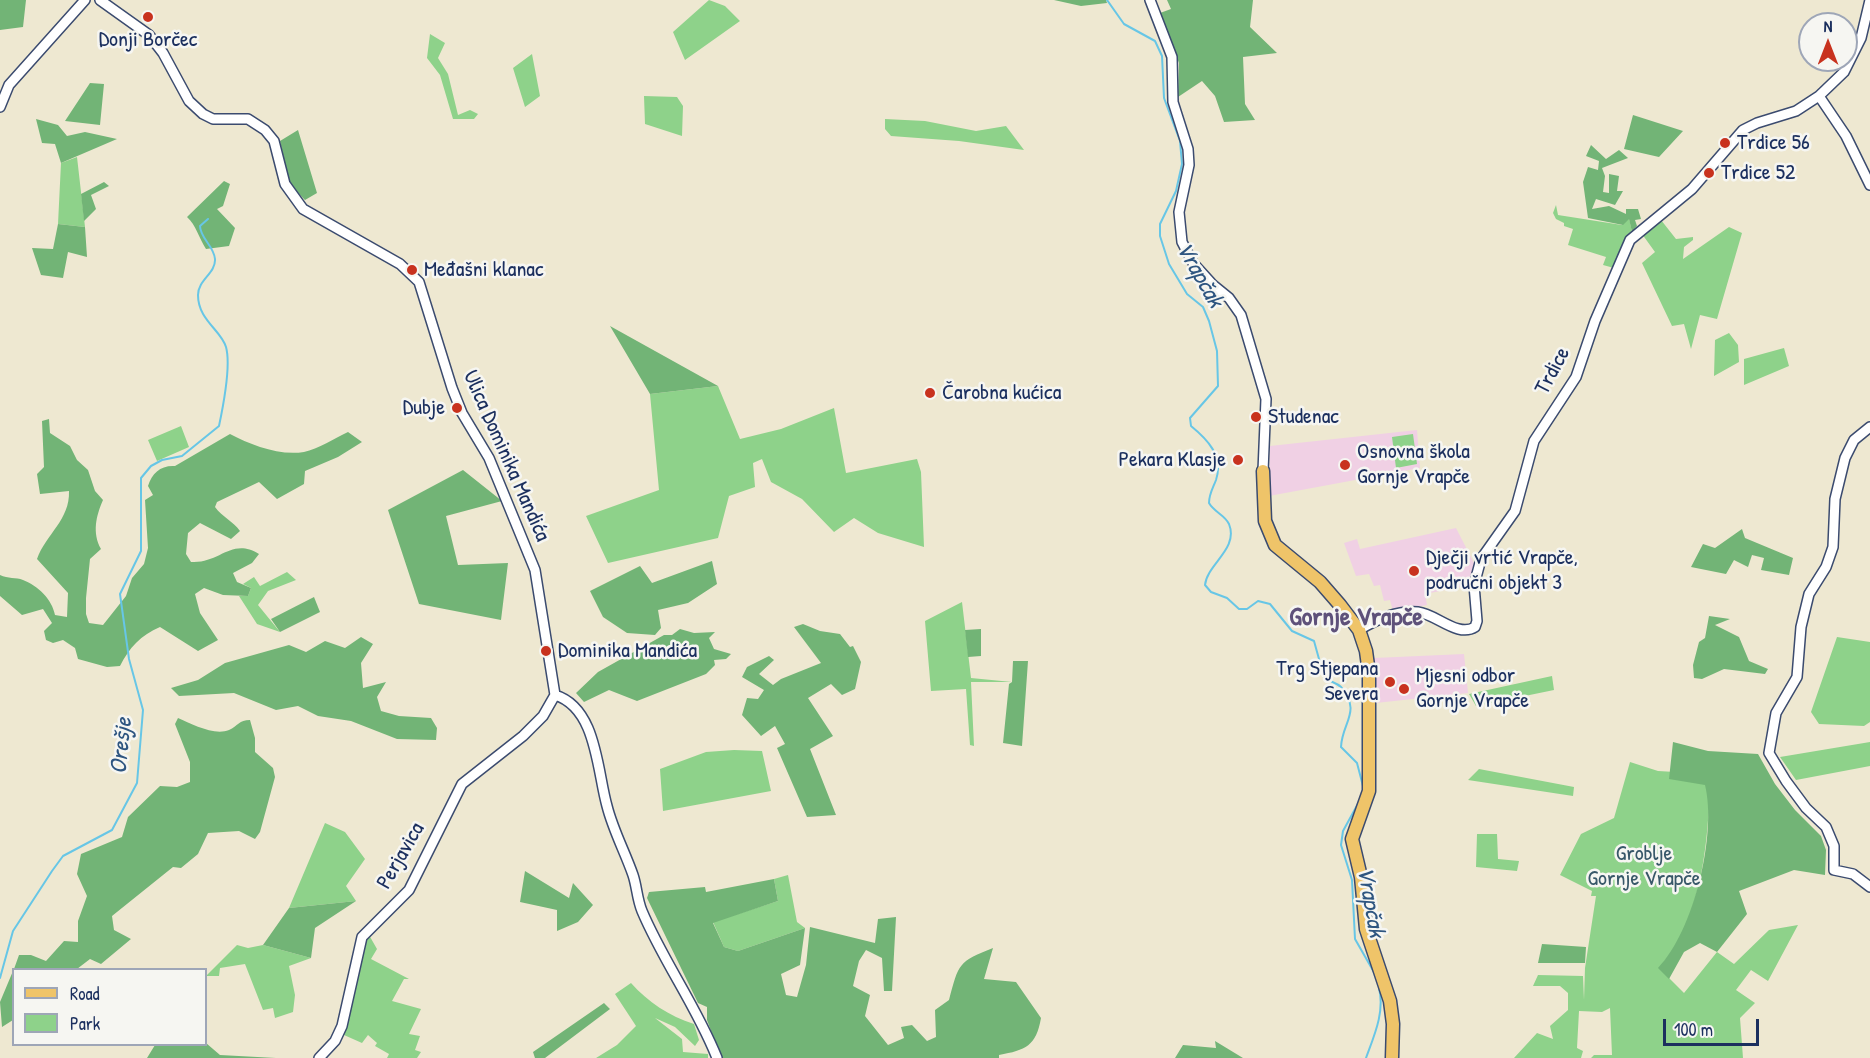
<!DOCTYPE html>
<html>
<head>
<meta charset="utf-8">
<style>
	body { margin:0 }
	#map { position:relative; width:1870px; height:1058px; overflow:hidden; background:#eee8d1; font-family:"Patrick Hand",sans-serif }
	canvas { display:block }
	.legend { position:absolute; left:12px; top:968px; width:195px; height:78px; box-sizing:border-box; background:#f6f6f2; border:2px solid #9ea6b7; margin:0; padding:8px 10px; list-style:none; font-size:18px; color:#1b2f5e }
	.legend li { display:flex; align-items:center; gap:12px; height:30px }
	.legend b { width:30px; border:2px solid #9ea6b7 }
	.north { position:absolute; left:1798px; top:12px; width:60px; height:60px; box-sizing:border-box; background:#f6f6f2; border:2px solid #9ea6b7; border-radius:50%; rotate:0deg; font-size:16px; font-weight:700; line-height:24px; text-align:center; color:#1b2f5e }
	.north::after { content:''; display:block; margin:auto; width:21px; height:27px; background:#c8321e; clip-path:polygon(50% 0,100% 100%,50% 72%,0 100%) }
	.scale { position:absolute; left:1663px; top:1019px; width:96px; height:27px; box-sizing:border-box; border:3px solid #1b2f5e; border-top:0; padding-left:8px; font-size:18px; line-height:21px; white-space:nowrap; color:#1b2f5e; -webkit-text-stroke:4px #f6f6f2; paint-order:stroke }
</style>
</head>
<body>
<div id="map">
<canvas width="1870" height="1058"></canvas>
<ul class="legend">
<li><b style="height:8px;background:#efc469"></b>Road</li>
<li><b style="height:16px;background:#8ed28a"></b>Park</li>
</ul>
<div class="north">N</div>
<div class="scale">100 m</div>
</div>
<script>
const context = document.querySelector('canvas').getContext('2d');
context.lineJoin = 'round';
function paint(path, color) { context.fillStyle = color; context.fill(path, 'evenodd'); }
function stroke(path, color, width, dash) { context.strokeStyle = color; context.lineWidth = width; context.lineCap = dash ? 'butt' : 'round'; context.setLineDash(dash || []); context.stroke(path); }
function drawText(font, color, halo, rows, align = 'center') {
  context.font = font + ' "Patrick Hand",sans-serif'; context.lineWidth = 5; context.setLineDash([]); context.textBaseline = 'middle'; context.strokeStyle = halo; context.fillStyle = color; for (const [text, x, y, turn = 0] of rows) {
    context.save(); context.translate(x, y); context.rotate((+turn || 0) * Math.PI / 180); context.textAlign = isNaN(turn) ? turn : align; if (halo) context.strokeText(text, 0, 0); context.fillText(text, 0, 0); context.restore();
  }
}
const built = new Path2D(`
	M1417 430 1420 468 1269 496 1270 446Z
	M1456 528 1475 565 1471 585 1425 594 1427 605 1393 611 1390 600 1384 601 1380 585 1374 586 1369 574 1356 576 1344 543 1357 539 1360 549Z
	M1464 654 1468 693 1376 703 1374 658Z`);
const green = new Path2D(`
	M709 0 725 6 740 21 685 60 673 32Z
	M430 34 445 43 438 58 448 74 458 115 470 110 478 114 474 119H453L440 75 427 58Z
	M532 54 540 96 525 107 513 68Z
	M644 96 677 97 683 106 682 136 645 124Z
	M885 119 925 121 976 131 1006 126 1024 150 959 141 891 136 885 129Z
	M77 157 85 227 58 224 61 163Z
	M1556 205 1558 215 1622 225 1629 218 1632 232 1614 268 1603 265 1606 257 1568 245 1573 229 1564 226V223L1556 219 1553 213Z
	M1661 220 1676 239 1693 237V240L1684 247 1683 259 1729 227 1742 233 1717 319 1700 315 1691 349 1684 324 1672 326 1642 263 1655 252 1642 234Z
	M1729 333 1738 345 1739 362 1714 376 1715 340Z
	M1784 348 1789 366 1744 385V359Z
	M718 386 740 439 781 429 834 408 846 473 917 459 921 472 924 547 878 533 854 518 834 532 802 499 771 482 762 459 753 463 755 487 729 496 718 538 608 563 586 516 659 490 650 394Z
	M181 426 189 447 157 461 148 440Z
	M1413 434 1417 464 1396 468 1392 437Z
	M287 572 296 580 268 591 258 605 280 632 257 624 239 596H248L251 588 243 584 254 577 260 586Z
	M962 602 971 678 1012 682H971L974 746 970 745 966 689 931 691 925 621Z
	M1837 637 1870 642V722L1864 726 1819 724 1811 712Z
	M1552 676 1554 690 1476 706 1469 694Z
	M1870 742V766L1796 780 1780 757Z
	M734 750 762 751 771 791 663 811 660 769 706 752Z
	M1630 762 1658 771 1710 774C1709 836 1703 920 1659 968L1684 993 1717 952 1734 964 1769 930 1798 925 1768 981 1751 970 1736 990 1755 1003 1740 1018 1743 1058H1591L1594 1055H1612L1610 1008 1602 1012 1579 1011 1577 1048 1583 1051 1581 1058H1514L1537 1033 1553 1039 1550 1026 1568 1010V993L1560 986H1533L1538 975 1583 976 1584 1000 1585 968 1596 896H1591L1592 891 1560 875 1581 834 1614 818Z
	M1479 769 1574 787 1573 796 1468 780Z
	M325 823 345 832 365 859 346 886 356 901 289 908Z
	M1477 834H1497L1498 859 1519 861 1517 871 1476 867Z
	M788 875 797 922 805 928 738 951 724 947 713 922 778 901 774 879Z
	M369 935 377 949 371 959 409 979H404L392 1001 421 1009 409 1034 420 1036 415 1050 421 1052 417 1058H387L389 1054 375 1046 377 1043 368 1035 362 1043 344 1035 359 950Z
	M237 945 248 948 263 945 311 958 289 966 295 995 293 1012 275 1018 273 1008 263 1010 245 964 220 968 219 976H206Z
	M631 983C648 1002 669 1016 694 1024L699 1040 695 1046 675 1027 655 1018 682 1039 683 1052 708 1054V1058H596L617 1045 636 1026 615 994Z`);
const forest = new Path2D(`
	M0 0H26L23 27 0 30Z
	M1054 0H1106L1107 3 1081 6Z
	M1167 0H1253L1250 27 1277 53 1243 57 1245 104 1255 120 1224 122 1215 96 1202 81 1178 97 1179 63 1160 13 1171 9Z
	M90 83 104 84 100 125 65 121Z
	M1633 115 1683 131 1659 157 1624 149Z
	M36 119 58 125 67 136 85 132 117 139 61 163 55 144 42 143Z
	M298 130 317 193 305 200 290 185 280 141Z
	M1591 145 1606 159 1619 150 1628 158 1602 168 1605 176 1603 192 1609 193V174L1619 176 1617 191H1623L1615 205 1596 199 1592 209 1609 206 1626 214V209H1638L1641 219 1635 220 1637 226 1632 232 1629 219 1623 225 1588 218 1583 182 1588 167 1598 170 1599 161 1586 156Z
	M224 181 230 184 223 206 217 209 235 228 229 246 206 249C199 238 196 225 187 217Z
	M104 182 109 186 91 195 96 209 84 221 81 194Z
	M58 224 85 227 87 257 68 252 63 278 41 275 32 248 53 249Z
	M610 326 718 386 650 394Z
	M49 419 50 433 70 446 77 460 88 470 95 491 103 500C96 516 92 533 101 549L90 559 86 598V614L89 623 103 625 126 596 132 578 144 564 148 548 145 500 153 495 148 486C152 473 161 465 175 466L230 434C251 445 279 456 304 452 318 449 335 438 348 432L362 442 338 457 305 471 304 484 277 499 259 482 217 502 215 507C222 517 233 521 240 531L231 539 200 523 188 533 186 554 191 562C220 564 231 537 259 554L252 563 233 573 237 582 251 588 248 596 223 595 204 588 195 594 200 613 218 640 198 651 160 627C141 635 129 648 120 666L107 667 78 659 75 648 63 640 53 643 46 640 44 631 52 623 43 609 22 615 0 596V575C8 579 16 577 23 580 38 586 52 599 55 615L67 617 68 593 37 559C46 534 70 520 69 491L40 494 37 474 44 467 42 421Z
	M463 470 502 501 446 516 458 565 508 563 501 620 419 604 388 510Z
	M1742 529 1745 538 1793 558 1789 575 1761 570 1764 558 1752 555 1748 567 1734 560 1726 574 1691 567 1703 544 1715 548Z
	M712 561 717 584 688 603 658 610 661 628 655 635 627 633 603 617 590 591 640 566 652 583Z
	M314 597 320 612 280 632 271 619Z
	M1709 616 1730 619 1715 625 1739 637 1749 661 1768 669 1765 674 1724 669 1702 679 1694 678 1693 665 1699 642 1705 638Z
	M803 624 820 631 840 634 850 647 853 646 861 662 855 689 842 695 831 684 808 698 833 736 810 749 836 815 807 817 777 748 785 744 775 726 761 736 742 715 747 698 758 699 764 690 742 677 747 667 769 656 774 660 759 674 773 685 781 679 821 663 794 627Z
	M680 629 694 633 715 632 709 638 714 649 731 654 726 659 714 660 715 665 706 674 637 701 609 690 584 702 576 693 598 672 664 635H672Z
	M981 629V656L968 657 965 630Z
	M361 637 373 644 361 663 363 688 386 682 377 697 381 711 399 716 431 718 437 728 436 740 397 739 351 721 318 716 298 706 276 710 234 693 179 696 171 688 198 680 225 663 289 645 306 652 325 641 345 648Z
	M1013 661H1028L1022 746 1003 743 1009 684 1012 682Z
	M178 718C192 724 214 736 229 730 238 726 239 720 250 720L255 738V752L273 768 275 777 260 832 255 839 239 831 208 833 198 854 181 868 173 867 112 916 114 930 131 939 101 964 90 959 77 969H14L19 955H31L46 961 64 941 78 942V921L87 896 77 874 81 854 122 837 128 817 160 786 177 787 190 782V762L175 724Z
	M1673 742 1708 751 1758 754 1775 784 1795 810 1821 836 1826 850 1825 875 1794 870 1739 891 1747 914 1717 952 1700 943 1684 952 1669 979 1658 968C1694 931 1717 834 1705 785L1669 779Z
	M525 871 569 898 573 883 593 905 578 922 557 931V910L520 902Z
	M774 879 778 901 713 923 724 947 738 951 805 928 800 965 781 974 786 995 797 997 806 965 810 927 875 943 878 919 896 917 892 991H884L882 958 866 950 859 961 853 986 870 995 865 1016 888 1045 904 1038 901 1027 912 1025 927 1041 936 1037 935 1010 949 1000C959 963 958 962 993 948L984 979 1016 982 1041 1018C1036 1046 1026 1050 999 1055V1058H721L707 1020V1007L698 1003 647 898 649 892 705 887 706 892Z
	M356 901 315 928 311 958 263 945 289 908Z
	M1542 944 1586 947 1585 963H1538Z
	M13 971V1020L2 1027 0 1002Z
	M604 1003 610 1009 545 1058H535L533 1052Z
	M1215 1041 1243 1058H1175L1183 1045 1216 1048Z
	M206 1043 220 1055 276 1058H147L155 1045Z`);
const stream = new Path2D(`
	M1107 0 1124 24 1155 41 1162 56 1164 98 1180 141 1182 164 1176 191 1160 224V236L1169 264 1187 294 1203 307 1209 321 1217 351 1218 386 1190 418 1191 426C1207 439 1224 456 1216 480 1213 488 1209 494 1209 503 1214 512 1225 515 1229 524 1239 549 1207 564 1205 585L1211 592 1227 598 1239 609H1247L1258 601 1270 604 1292 631 1314 641 1324 677C1329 682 1336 682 1341 687 1362 712 1342 722 1341 747L1357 763 1363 786
	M1360 800 1343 831 1341 845 1352 880 1355 939 1375 974
	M0 978 13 931 52 871 63 856 112 830 137 783 143 710 129 659 120 594 141 551V478L151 466 162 460 182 456 219 426C223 407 231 365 226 347 221 330 198 320 198 295 198 280 216 273 215 259 214 246 200 238 200 226L208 219
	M1366 1058C1374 1036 1385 1012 1379 988`);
const minor = new Path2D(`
	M100 0 149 35 163 53 189 101 203 114 213 119H248L265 130 274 141 285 184 303 209 400 264 419 282 452 388 462 413 489 458 535 570 555 695
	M1150 0 1172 57 1173 102 1188 149 1189 165 1179 212 1182 242 1193 263 1213 285 1229 298 1241 315 1266 399 1263 471
	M1819 96 1846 136 1870 185
	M0 107 9 85 85 0
	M1870 427 1854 440 1845 458 1835 499 1833 547 1826 567 1809 594 1801 627 1797 677 1776 713 1769 753 1786 781 1806 808 1826 827 1834 846V870L1853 874 1870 887
	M1359 630C1375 620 1398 610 1418 612 1436 614 1458 638 1475 627L1477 621 1474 585 1481 559 1515 511 1534 441 1576 377 1595 321 1630 240 1692 189 1743 130 1757 123 1796 111 1819 96 1844 72 1861 38 1870 0
	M555 695C597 708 597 771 607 806 613 830 625 852 633 875 637 887 637 899 642 911 663 961 697 1007 717 1058
	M319 1058 335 1041 342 1026 362 937 409 890 462 784 523 736 543 716 555 695`);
const major = new Path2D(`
	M1263 471 1265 521 1275 545 1320 582 1340 605 1359 630 1366 651 1369 673V791L1352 839 1361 877 1366 929 1390 1001 1393 1024 1392 1058`);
const markers = [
	[148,17,6,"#c8321e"],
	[1725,143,6,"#c8321e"],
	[1709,173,6,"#c8321e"],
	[412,270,6,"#c8321e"],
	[930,393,6,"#c8321e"],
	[457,408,6,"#c8321e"],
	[1256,417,6,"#c8321e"],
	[1238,460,6,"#c8321e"],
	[1345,465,6,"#c8321e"],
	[1414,571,6,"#c8321e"],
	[546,651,6,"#c8321e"],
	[1390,682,6,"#c8321e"],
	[1404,689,6,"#c8321e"]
];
const poiNames = [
	["Donji Borčec",148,40,"center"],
	["Trdice 56",1737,143],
	["Trdice 52",1721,173],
	["Međašni klanac",424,270],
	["Čarobna kućica",942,393],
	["Dubje",445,408,"right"],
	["Studenac",1268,417],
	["Osnovna škola",1357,452],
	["Gornje Vrapče",1357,477],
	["Pekara Klasje",1226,460,"right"],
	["Dječji vrtić Vrapče,",1426,558],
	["područni objekt 3",1426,583],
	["Dominika Mandića",558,651],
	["Trg Stjepana",1378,669,"right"],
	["Severa",1378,694,"right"],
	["Mjesni odbor",1416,676],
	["Gornje Vrapče",1416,701]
];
const streetNames = [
	["Trdice",1553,371,-62],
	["Ulica Dominika Mandića",506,456,66],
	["Perjavica",401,856,-60]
];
const parkNames = [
	["Groblje",1644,854],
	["Gornje Vrapče",1644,879]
];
const waterNames = [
	["Vrapčak",1199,275,60],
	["Orešje",122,746,-84],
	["Vrapčak",1370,902,80]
];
const quarterNames = [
	["Gornje Vrapče",1356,618]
];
paint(built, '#f0d0e4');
paint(green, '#8ed28a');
paint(forest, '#72b476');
stroke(stream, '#67c6e6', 2);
stroke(minor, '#3b4b6f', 12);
stroke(major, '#3b4b6f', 15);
stroke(minor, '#fff', 9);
stroke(major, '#efc469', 12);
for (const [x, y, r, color] of markers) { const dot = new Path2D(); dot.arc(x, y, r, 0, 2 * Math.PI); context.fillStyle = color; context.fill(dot); stroke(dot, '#f6f6f2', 2); }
drawText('22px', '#1b2f5e', '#f6f6f2', poiNames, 'left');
drawText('22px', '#1b2f5e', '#f6f6f2', streetNames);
drawText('22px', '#385869', '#f6f6f2', parkNames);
drawText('italic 24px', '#2e5580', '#f6f6f2', waterNames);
drawText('bold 26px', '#5e517a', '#f6f6f2', quarterNames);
</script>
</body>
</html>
